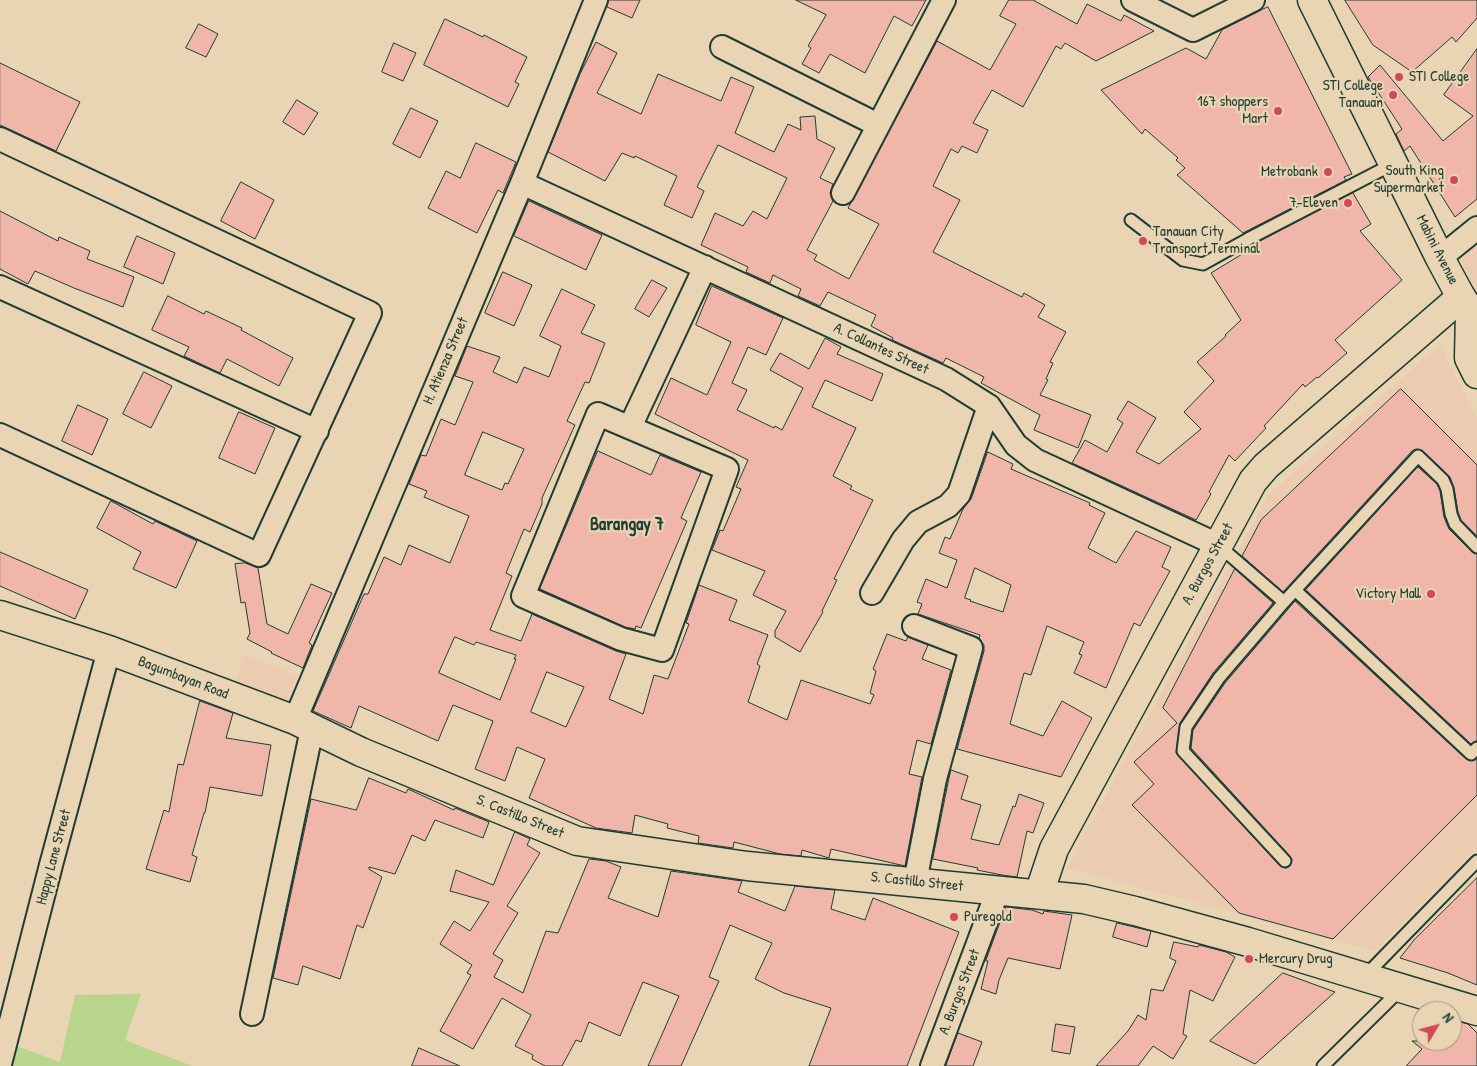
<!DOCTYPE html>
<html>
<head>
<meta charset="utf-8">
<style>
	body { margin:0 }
	#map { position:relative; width:1477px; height:1066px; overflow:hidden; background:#e9d5b4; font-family:"Patrick Hand",sans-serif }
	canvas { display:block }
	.north { position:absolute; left:1412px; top:1001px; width:50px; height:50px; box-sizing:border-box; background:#e9d5b4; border:1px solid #989881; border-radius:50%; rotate:53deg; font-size:14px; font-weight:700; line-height:20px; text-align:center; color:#1f3d34 }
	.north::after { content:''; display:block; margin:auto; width:18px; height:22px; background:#d1495b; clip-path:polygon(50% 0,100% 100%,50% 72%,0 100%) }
</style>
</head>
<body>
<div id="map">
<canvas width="1477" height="1066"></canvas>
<div class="north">N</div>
</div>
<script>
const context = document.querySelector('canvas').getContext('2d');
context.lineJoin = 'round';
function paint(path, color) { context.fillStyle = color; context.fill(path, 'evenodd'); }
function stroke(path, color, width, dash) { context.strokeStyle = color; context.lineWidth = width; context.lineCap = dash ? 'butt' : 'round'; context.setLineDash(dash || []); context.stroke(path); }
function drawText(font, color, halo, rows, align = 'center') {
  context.font = font + ' "Patrick Hand",sans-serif'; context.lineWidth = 4.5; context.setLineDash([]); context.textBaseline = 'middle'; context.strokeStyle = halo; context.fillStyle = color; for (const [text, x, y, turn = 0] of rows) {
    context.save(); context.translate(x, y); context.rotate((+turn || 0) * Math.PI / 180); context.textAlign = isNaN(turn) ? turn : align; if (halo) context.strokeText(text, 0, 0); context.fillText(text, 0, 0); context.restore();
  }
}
const built = new Path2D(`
	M1477 228V295L1454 246Z
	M1440 345 1477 420V848L1375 951 1067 868 1268 495Z
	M245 655 297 675 286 705 234 685Z`);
const green = new Path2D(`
	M141 994 125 1040 192 1066H0V1040L60 1062 75 995Z`);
const building = new Path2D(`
	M609 0H640L632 18 607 7Z
	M796 0H926L912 26 894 16 865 73 830 54 819 73 802 64 811 48 808 46 826 15Z
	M1009 0H1033L1077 24 1087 4 1121 21 1124 15 1154 31 1096 61 1065 43 1061 49 1056 46 1023 107 992 90 973 123 988 130 977 153 962 146 958 153 951 149 933 186 960 200 933 252 1022 297 1024 293 1045 305 1038 317 1066 332 1050 362 1053 363 1046 379 1048 380 1040 395 1091 415 1078 448 1034 430 1040 415 981 383 984 377 946 358 943 363 892 340 893 338 871 326 876 315 828 292 820 306 798 296 801 289 773 275 770 283 746 272 748 267 701 245 715 213 743 226 753 211 767 219 787 178 718 145 697 187 704 191 692 218 664 205 677 176 635 156 634 158 622 153 605 181 548 152 580 74 596 42 617 53 597 93 641 114 658 74 721 101 731 77 754 87 735 133 774 152 788 124 801 130 800 117 815 116 817 139 835 148 820 178 833 184 830 193 833 201 807 250 817 255 814 260 849 279 879 224 848 208 937 41 990 70 1016 24 1000 16Z
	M1345 0H1477V18L1456 42 1452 37 1412 72 1373 45Z
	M1268 7 1352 174 1344 177 1346 180 1243 233 1177 175 1185 168 1176 160 1178 158 1145 129 1142 134 1101 90 1186 48 1206 59 1222 30Z
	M445 19 483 37 484 35 527 57 515 82 519 84 508 107 424 65Z
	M199 24 218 34 206 57 186 48Z
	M394 43 416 53 403 81 382 72Z
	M1477 49V199L1455 217 1410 146 1404 151 1396 134 1402 129 1368 77 1380 65 1443 141 1473 116 1444 95Z
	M0 63 80 102 56 151 0 125Z
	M297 100 318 113 304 135 283 122Z
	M411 108 438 121 420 158 393 144Z
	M476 143 516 162 503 193 498 190 477 233 428 208 446 171 460 178Z
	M241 182 274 200 255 239 221 221Z
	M1353 193 1371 224 1360 231 1402 280 1335 340 1347 353 1318 378 1317 377 1305 387 1303 384 1264 426 1266 428 1235 461 1229 455 1209 492 1211 494 1196 520 1072 463 1085 440 1107 452 1123 423 1117 419 1128 401 1156 418 1136 452 1159 464 1201 429 1184 412 1214 381 1197 362 1226 336 1225 335 1241 320 1211 273 1257 245 1255 244Z
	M529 201 602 235 586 270 514 236Z
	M0 211 58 241 59 237 90 251 87 259 134 277 123 307 74 288 35 271 28 284 0 269Z
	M137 236 175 253 163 284 124 267Z
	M503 272 532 285 514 326 485 313Z
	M652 280 667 288 649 317 635 309Z
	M712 286 783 318 766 355 748 347 732 383 747 390 737 410 774 428 775 426 782 430 803 388 770 370 780 353 809 369 825 338 841 347 837 354 883 374 872 401 825 380 812 407 856 428 833 476 852 486 850 489 873 500 834 579 837 580 822 611 823 612 800 652 775 637V631L786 611 753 595 765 571 712 550 720 530 723 531 741 489 736 487 748 460 655 414 671 378 707 395 731 342 696 325Z
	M562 289 595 305 581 333 605 343 589 383 585 382 567 421 575 425 542 498V504L530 532 524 529 506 573 512 576 490 630 521 641 532 614 616 651 626 654 609 699 643 714 654 675 668 679 689 624 686 623 699 585 737 600 729 620 768 635 757 664 760 666 748 702 787 720 801 680 870 704 874 695 870 693 876 671 873 669 887 634 906 641 908 637 928 645 922 659 951 670 931 744 917 740 909 774 922 777 905 866 831 849 829 858 802 850 801 856 780 854 734 842 733 848 698 843 699 836 667 828 668 824 635 815 632 833 596 828 529 798 545 759 517 747 505 781 475 769 493 721 453 705 438 741 359 706 351 728 313 711 364 594H368L384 557 401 565 409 545 450 563 469 516 424 497 427 491 409 484 421 455 426 456 441 419 455 425 473 382 455 376 467 346 500 357 493 372 517 383 524 367 549 377 561 346 540 336ZM483 432 524 449 508 484 505 483 502 490 465 475ZM455 637 474 645 476 642 516 655 514 659H516L500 700 439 673ZM547 672 584 687 566 727 531 712Z
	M168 296 204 314 206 311 242 328 241 330 293 358 279 386 227 359 220 373 184 356 189 347 152 330Z
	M144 372 172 386 151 428 123 414Z
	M1401 389 1477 465V536L1461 520 1458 512 1454 488 1450 477 1423 451 1416 449 1412 451 1283 592 1242 556 1261 520Z
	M78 405 108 419 92 455 62 441Z
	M239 412 275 428 255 474 219 458Z
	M598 451 651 475 660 455 701 472 681 518 687 521 641 628 636 626 635 629 625 627 540 589Z
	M988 452 1013 464 1011 469 1090 503 1089 505 1105 513 1088 548 1116 563 1136 531 1171 547 1162 567 1170 571 1140 626 1134 623 1106 688 1074 673 1082 655 1079 654 1084 642 1047 626 1031 675 1024 673 1010 724 1043 736 1062 701 1092 718 1061 777 957 749 984 651V645L979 638 980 635 918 614 922 604 917 602 926 579 947 588 957 560 939 553 945 537 950 539 963 509 971 499ZM975 568 1011 585 1003 612 970 601 971 600 965 598Z
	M1418 467 1437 484 1440 491 1444 517 1449 529 1472 552 1477 554V741L1471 744 1306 590Z
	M111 501 153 524 155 521 197 541 176 588 133 569 141 552 97 528Z
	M0 552 88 590 75 619 0 586Z
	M245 563 258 568 267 624 288 634 311 584 332 593 309 643 312 645 303 668 271 653 272 652 247 639 250 633 245 602 241 603 235 564Z
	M1235 569 1273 603 1213 673 1180 723 1176 753 1280 866 1286 868 1290 866 1292 860 1290 856 1191 748 1193 730 1225 683 1295 601 1466 759 1473 761 1477 759V795L1333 939 1239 913 1132 805 1154 784 1134 762 1177 723 1163 708Z
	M200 701 233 713 226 738 271 745 262 796 210 787 205 813H204L192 855 197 857 190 882 146 869 164 810 169 812 178 764 183 765Z
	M951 770 968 776 961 799 981 805 971 839 999 845 1013 806 1015 807 1019 794 1044 803 1033 833 1027 831 1017 877 1002 875 977 870 978 868 933 859Z
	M369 778 406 793 408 789 454 810 455 808 489 822 483 838 435 820 425 841 412 835 395 874 369 867V869L382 877 363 928 357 925 340 979 303 966 298 985 273 978 311 799 356 810Z
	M515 832 530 839 527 845 540 853 507 906 518 913 493 954 503 960 494 977 523 993 546 931 558 933 589 859 606 861 621 867 608 898 658 917 671 871 742 881 738 892 785 911 795 886 835 890 831 909 865 920 873 898 959 932 907 1066H809L831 1008 784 993 755 979 772 943 730 925 709 977 719 981 681 1066H648L679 996 643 982 620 1036 589 1022 581 1042 576 1040 562 1066H545L532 1059 533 1055 515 1046 531 1015 502 998 473 1049 440 1031 471 975 467 973 472 965 440 944 454 921 470 931 489 902 450 891 456 870 493 885Z
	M1477 878V985L1448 973 1400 958 1414 940Z
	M1006 907 1032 910 1043 914 1044 911 1072 915 1060 969 1008 958 999 980 996 994 981 989 988 961H986Z
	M1117 923 1151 931 1147 947 1113 937Z
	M1174 942 1198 947 1199 945 1226 952 1235 957 1213 1001 1190 990 1183 1034 1187 1036 1173 1059 1153 1046 1138 1066H1096L1128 1031 1138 1015 1146 1020 1151 989 1163 991 1176 961 1170 958Z
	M1283 973 1335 992 1255 1064 1210 1041Z
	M1452 1020 1468 1024 1477 1033V1066H1406L1422 1049 1412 1041H1452Z
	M1056 1024 1075 1027 1070 1054 1052 1051Z
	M958 1033 982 1042 973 1066H946Z
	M419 1048 460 1066H412Z`);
const lane = new Path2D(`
	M1131 220 1183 260 1203 264 1248 239 1393 164
	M1218 545 1284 602
	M1295 590 1471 754 1477 748
	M1285 861 1183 751 1186 727 1219 678 1284 602 1418 456 1443 480 1447 489 1451 514 1455 524 1477 547
	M1365 976 1477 861
	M1323 1066 1401 989`);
const street = new Path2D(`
	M1133 0 1193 30 1253 0
	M722 47 878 125
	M0 139 370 313 259 555 0 435
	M522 183 946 379 989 406 1016 445 1035 460 1218 545
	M843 193 944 0
	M1440 258 1477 228
	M0 287 317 431
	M598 414 727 469 662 650 621 639 523 596Z
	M630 427 705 267
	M872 593 903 540 918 522 948 506 959 494 989 406
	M914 626 971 648 935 779 915 882
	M295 720 522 183 596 0
	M252 1014 312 729
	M0 1064 51 865 109 650
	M932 1066 998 890`);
const secondary = new Path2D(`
	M0 615 109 650 295 720 361 752 577 841 747 866 1084 899 1135 911 1248 942 1477 1011
	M1039 894 1054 849 1253 481 1266 466 1461 297`);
const primary = new Path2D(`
	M1312 0 1440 258 1461 297 1477 320
	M1470 312 1469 358 1477 374`);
const markers = [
	[1399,77,5,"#d1495b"],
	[1393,95,5,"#d1495b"],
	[1278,111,5,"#d1495b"],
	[1328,172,5,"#d1495b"],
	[1454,180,5,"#d1495b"],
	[1348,203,5,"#d1495b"],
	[1143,241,5,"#d1495b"],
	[1431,594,5,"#d1495b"],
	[954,917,5,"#d1495b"],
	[1249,959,5,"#d1495b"]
];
const poiNames = [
	["STI College",1409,77,"left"],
	["STI College",1383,86],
	["Tanauan",1383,103],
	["167 shoppers",1268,102],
	["Mart",1268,119],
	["South King",1444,171],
	["Supermarket",1444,188],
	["Metrobank",1318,172],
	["7-Eleven",1338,203],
	["Tanauan City",1153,232,"left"],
	["Transport Terminal",1153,249,"left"],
	["Victory Mall",1421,594],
	["Puregold",964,917,"left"],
	["Mercury Drug",1259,959,"left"]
];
const streetNames = [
	["Mabini Avenue",1437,250,63],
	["A. Collantes Street",881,349,25],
	["H. Atienza Street",446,361,-67],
	["A. Burgos Street",1208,564,-61],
	["Bagumbayan Road",183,678,21],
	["S. Castillo Street",520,817,22],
	["Happy Lane Street",54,857,-75],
	["S. Castillo Street",917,882,6],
	["A. Burgos Street",960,992,-69]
];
const quarterNames = [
	["Barangay 7",627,525]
];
paint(built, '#ebccb1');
paint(green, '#b9d48b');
paint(building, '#f0b6aa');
stroke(building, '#1f3d34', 1);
stroke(lane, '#1f3d34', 15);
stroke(street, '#1f3d34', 26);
stroke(secondary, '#1f3d34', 31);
stroke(primary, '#1f3d34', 31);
stroke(lane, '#e9d5b4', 11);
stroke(street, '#e9d5b4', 22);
stroke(secondary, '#e9d5b4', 28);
stroke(primary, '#e9d5b4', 28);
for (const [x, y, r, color] of markers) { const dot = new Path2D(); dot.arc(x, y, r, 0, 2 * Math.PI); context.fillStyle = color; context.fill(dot); stroke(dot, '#e9d5b4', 2); }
drawText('15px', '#1f3d34', '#e9d5b4', poiNames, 'right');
drawText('15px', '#1f3d34', '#e9d5b4', streetNames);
drawText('bold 18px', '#1f3d34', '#e9d5b4', quarterNames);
</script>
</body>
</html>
